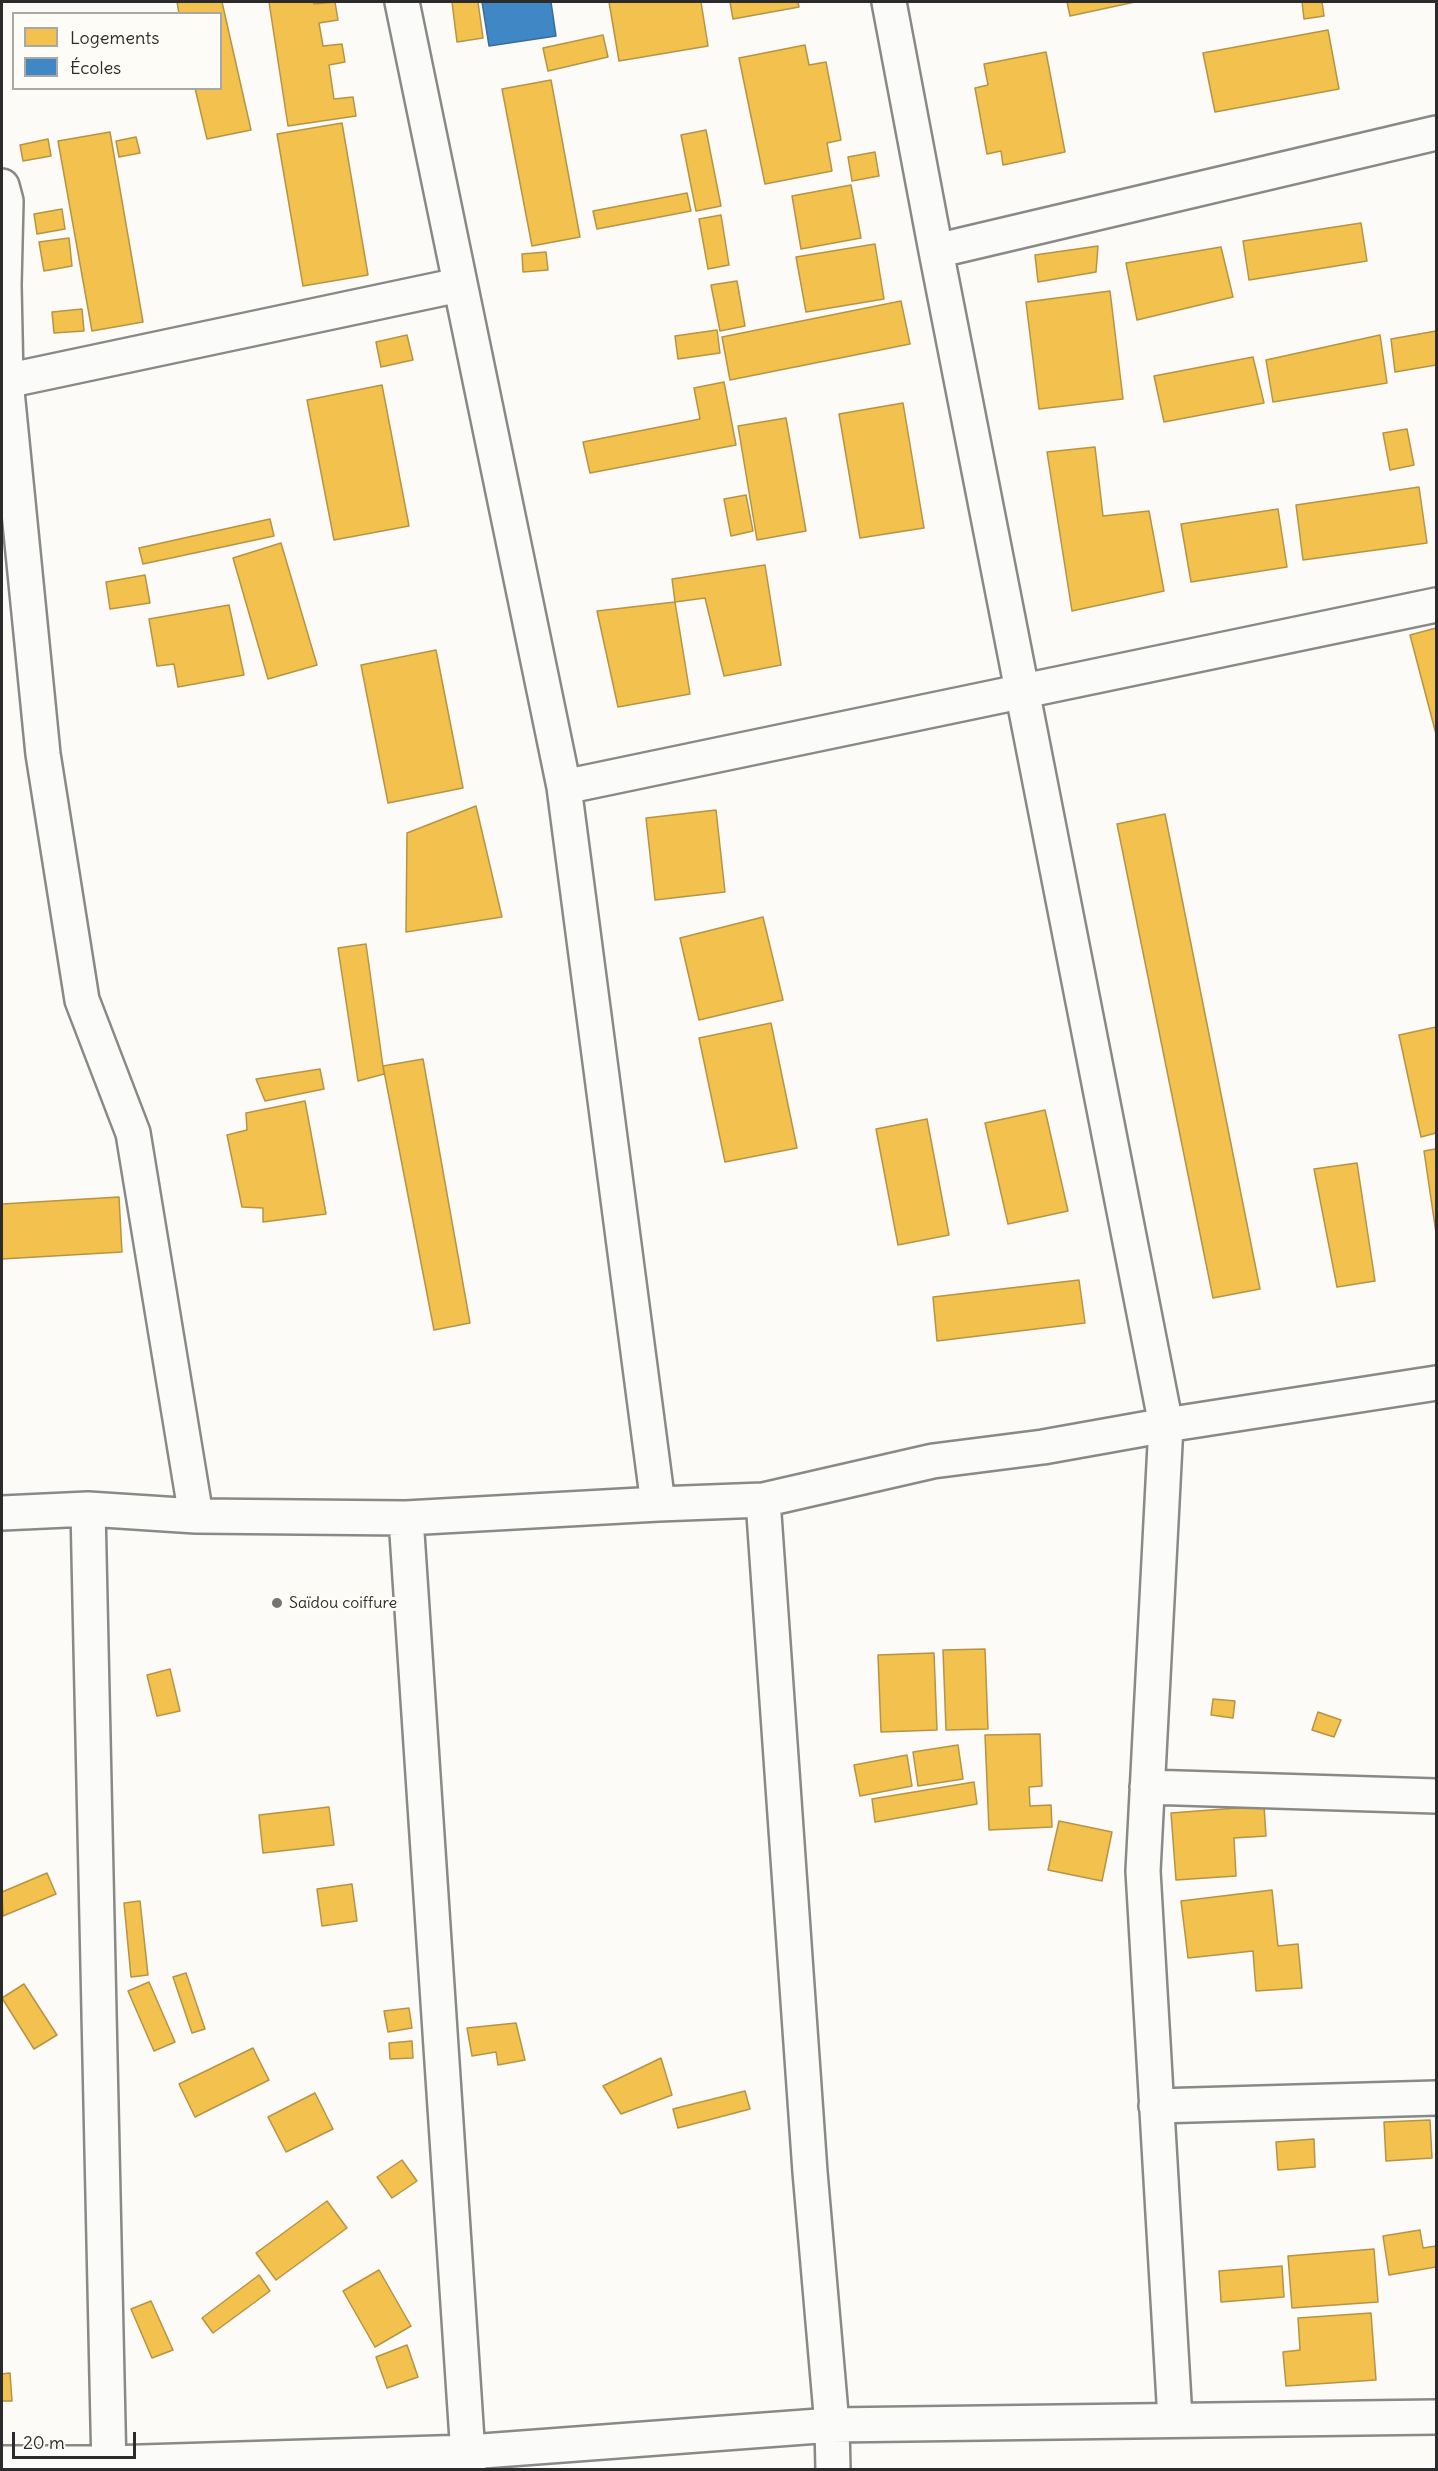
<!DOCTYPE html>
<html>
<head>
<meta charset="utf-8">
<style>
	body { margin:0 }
	#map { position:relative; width:1438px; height:2471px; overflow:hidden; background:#fcfbf8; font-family:Delius,sans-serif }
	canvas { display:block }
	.frame { position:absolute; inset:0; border:3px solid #2b2b2b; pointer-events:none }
	.legend { position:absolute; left:12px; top:12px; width:210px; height:78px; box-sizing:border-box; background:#fdfcf7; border:2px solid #a9a8a5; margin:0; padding:8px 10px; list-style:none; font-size:18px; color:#2b2b2b }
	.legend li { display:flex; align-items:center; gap:12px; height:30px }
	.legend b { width:30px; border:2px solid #a9a8a5 }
	.scale { position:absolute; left:12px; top:2432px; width:124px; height:27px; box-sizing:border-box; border:3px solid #2b2b2b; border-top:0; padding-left:8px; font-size:18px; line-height:21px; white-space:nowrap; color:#2b2b2b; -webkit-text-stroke:4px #fdfcf7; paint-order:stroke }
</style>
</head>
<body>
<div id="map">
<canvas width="1438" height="2471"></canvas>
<div class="frame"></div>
<ul class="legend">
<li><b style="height:16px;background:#f2c14e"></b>Logements</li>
<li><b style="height:16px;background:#3f88c5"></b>Écoles</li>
</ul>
<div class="scale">20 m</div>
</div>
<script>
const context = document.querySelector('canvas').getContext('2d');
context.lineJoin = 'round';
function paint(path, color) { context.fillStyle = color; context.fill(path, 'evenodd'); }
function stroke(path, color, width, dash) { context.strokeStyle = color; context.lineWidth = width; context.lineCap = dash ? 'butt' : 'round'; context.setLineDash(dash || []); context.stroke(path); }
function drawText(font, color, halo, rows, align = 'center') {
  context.font = font + ' Delius,sans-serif'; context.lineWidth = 6; context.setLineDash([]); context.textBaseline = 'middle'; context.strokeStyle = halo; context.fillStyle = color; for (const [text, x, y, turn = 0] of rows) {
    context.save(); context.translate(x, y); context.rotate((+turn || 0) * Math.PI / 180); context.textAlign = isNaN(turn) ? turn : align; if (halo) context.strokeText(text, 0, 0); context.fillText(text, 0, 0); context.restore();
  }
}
const homes = new Path2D(`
	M177 2H222L251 130 207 139 195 88H220V14H179Z
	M269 2H313L314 4 335 2 338 20 319 23 323 46 342 44 345 62 329 65 334 99 353 97 356 116 288 126Z
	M452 2H478L483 38 457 42Z
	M609 2H701L708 46 619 61Z
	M730 2H798L799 7 733 19Z
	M1067 2H1135L1070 16Z
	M1302 2H1322L1324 16 1304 19Z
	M1328 30 1339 89 1215 112 1203 53Z
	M603 35 608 57 548 71 543 48Z
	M805 45 809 65 826 62 841 140 827 143 832 171 765 184 739 58Z
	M1046 52 1065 152 1003 165 1001 151 987 154 975 88 988 85 984 64Z
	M551 80 580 237 532 246 502 89Z
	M342 123 368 275 303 286 277 134Z
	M706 130 721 206 696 211 681 135Z
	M110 132 143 322 92 331 58 141Z
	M136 137 140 153 119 157 116 141Z
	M48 139 51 156 23 161 20 145Z
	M875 152 879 176 852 181 848 157Z
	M851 185 861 238 801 249 792 196Z
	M687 193 691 211 597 229 593 211Z
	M62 209 65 229 37 234 34 214Z
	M721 215 729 265 708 269 699 219Z
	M1361 223 1367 261 1249 280 1243 241Z
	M69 238 72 266 44 271 39 242Z
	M875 244 884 299 806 312 796 257Z
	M1098 246 1096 272 1038 282 1035 255Z
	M1221 247 1233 297 1137 320 1126 263Z
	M546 252 548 270 523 272 522 254Z
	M737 281 745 326 720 331 711 285Z
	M1110 291 1123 399 1039 409 1026 302Z
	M901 301 910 344 730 380 722 337Z
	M82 309 84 331 54 333 52 312Z
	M717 330 720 353 678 359 675 336Z
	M1436 331V365L1395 372 1391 339Z
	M407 335 413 360 381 367 376 342Z
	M1380 335 1387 383 1273 402 1266 360Z
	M1253 357 1264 403 1164 422 1154 376Z
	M724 382 736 445 590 473 583 442 700 419 694 388Z
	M382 385 409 526 334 540 307 400Z
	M903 403 924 528 860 538 839 414Z
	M786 418 806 531 757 540 738 426Z
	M1407 429 1414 465 1390 470 1383 433Z
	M1095 447 1103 516 1149 511 1164 591 1072 611 1047 452Z
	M1419 487 1427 543 1303 560 1296 505Z
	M746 495 753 531 731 536 724 499Z
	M1278 509 1287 567 1191 582 1181 524Z
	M270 519 274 536 143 564 139 548Z
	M281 543 317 665 268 679 233 558Z
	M765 565 781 665 724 676 705 598 675 602 672 579Z
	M145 575 150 603 110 609 106 582Z
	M675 602 690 694 618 707 597 611Z
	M229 605 244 675 178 687 174 664 157 666 149 619Z
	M1436 628V734L1410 635Z
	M436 650 463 788 388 803 361 665Z
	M476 806 502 917 406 932 407 833Z
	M716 810 725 892 655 900 646 818Z
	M1165 814 1260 1289 1213 1298 1117 824Z
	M763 917 783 1000 699 1020 680 938Z
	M366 944 384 1074 358 1081 338 948Z
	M771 1023 797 1148 725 1162 699 1038Z
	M1436 1027V1133L1421 1137 1399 1035Z
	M423 1059 470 1323 434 1330 383 1066Z
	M320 1069 324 1089 265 1101 256 1079Z
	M305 1101 326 1214 263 1222V1208L242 1207 227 1135 247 1130 246 1113Z
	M1045 1110 1068 1211 1008 1224 985 1123Z
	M927 1119 949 1235 898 1245 876 1129Z
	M1436 1149V1233L1424 1151Z
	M1357 1163 1375 1281 1337 1287 1314 1169Z
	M119 1197 122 1252 2 1259V1204Z
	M1079 1280 1085 1323 937 1341 933 1297Z
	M985 1649 988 1729 946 1730 943 1650Z
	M934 1653 937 1730 881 1732 878 1655Z
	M170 1669 180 1711 157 1716 147 1675Z
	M1213 1699 1235 1701 1233 1718 1211 1715Z
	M1318 1712 1341 1720 1334 1737 1312 1730Z
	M1040 1734 1042 1786 1029 1787 1030 1806 1051 1805 1052 1827 989 1830 985 1735Z
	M958 1745 963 1779 918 1786 913 1752Z
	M907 1755 912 1786 860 1796 854 1765Z
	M974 1782 977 1804 875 1822 872 1799Z
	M1264 1806 1266 1836 1234 1838 1236 1876 1176 1880 1171 1813Z
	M329 1807 334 1845 263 1853 259 1815Z
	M1059 1821 1112 1832 1102 1881 1048 1870Z
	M47 1873 56 1894 3 1916 2 1892Z
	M352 1884 357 1921 322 1926 317 1889Z
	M1272 1890 1278 1946 1298 1944 1302 1988 1256 1991 1253 1951 1188 1958 1181 1901Z
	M140 1901 148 1975 131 1977 124 1903Z
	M186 1973 205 2029 192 2033 173 1977Z
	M149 1982 175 2042 154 2051 128 1991Z
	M24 1984 57 2035 34 2049 2 1998Z
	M409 2008 412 2028 388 2032 384 2011Z
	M516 2023 525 2060 498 2065 496 2052 472 2056 467 2028Z
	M412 2041 413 2058 390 2059 389 2043Z
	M253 2048 269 2080 195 2117 179 2084Z
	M661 2058 672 2095 621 2114 603 2086Z
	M745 2091 750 2109 678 2128 673 2109Z
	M315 2093 333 2129 286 2152 268 2117Z
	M1430 2120 1432 2158 1386 2161 1384 2122Z
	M1314 2139 1315 2167 1278 2170 1276 2142Z
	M402 2160 417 2181 392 2198 377 2177Z
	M327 2201 347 2228 276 2280 256 2253Z
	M1420 2230 1423 2248 1436 2246V2267L1389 2275 1383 2236Z
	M1374 2249 1378 2302 1292 2308 1288 2256Z
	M1282 2266 1284 2297 1221 2302 1219 2271Z
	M379 2270 411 2326 375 2347 343 2291Z
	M259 2275 270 2291 213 2333 202 2318Z
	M151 2301 173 2350 152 2358 131 2309Z
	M1371 2313 1376 2380 1286 2386 1283 2352 1300 2350 1298 2318Z
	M407 2345 418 2377 387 2388 376 2357Z
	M10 2373 12 2401H2V2374Z`);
const schools = new Path2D(`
	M482 2H551L556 36 489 46Z`);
const street = new Path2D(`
	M402 2 564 787 658 1504
	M889 2 936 251 1166 1425 1143 1871 1175 2419
	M2 186 6 201 4 285 6 381 43 754 82 1000 133 1133 196 1516
	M936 251 1436 133
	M6 381 459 285
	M564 787 1436 605
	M763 1500 810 2172 832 2425 833 2470
	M88 1509 109 2470
	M2 1513 88 1509 196 1516 406 1518 658 1504 763 1500 933 1461 1043 1447 1166 1425 1436 1383
	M406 1518 469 2470
	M1147 1787 1436 1796
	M1156 2106 1436 2098
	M2 2463H109L469 2452 832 2425 1436 2417`);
const markers = [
	[277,1603,6,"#747473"]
];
const poiNames = [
	["Saïdou coiffure",289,1603]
];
paint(homes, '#f2c14e');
stroke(homes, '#b69444', 1.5);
paint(schools, '#3f88c5');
stroke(schools, '#396c97', 1.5);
stroke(street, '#898987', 38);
stroke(street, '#fbfbf9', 33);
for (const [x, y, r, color] of markers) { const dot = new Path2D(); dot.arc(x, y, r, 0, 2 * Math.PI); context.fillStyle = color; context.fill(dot); stroke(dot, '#fdfcf7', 2); }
drawText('16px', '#2b2b2b', '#fdfcf7', poiNames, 'left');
</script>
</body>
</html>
